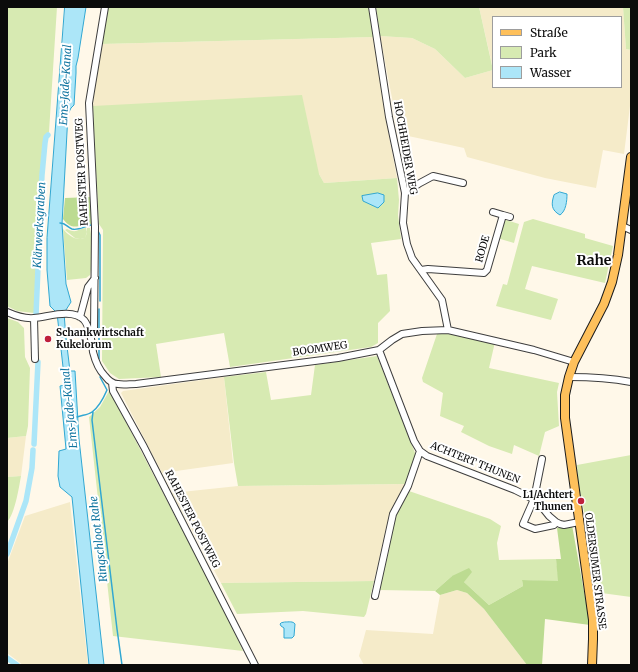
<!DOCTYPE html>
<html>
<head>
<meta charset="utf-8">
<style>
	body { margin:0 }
	#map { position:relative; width:638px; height:672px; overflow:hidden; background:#fff8e9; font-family:Merriweather,serif }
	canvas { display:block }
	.frame { position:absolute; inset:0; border:8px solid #0b0b0b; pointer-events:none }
	.legend { position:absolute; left:492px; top:16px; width:130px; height:72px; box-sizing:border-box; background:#fff; border:1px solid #9d9d9d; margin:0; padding:5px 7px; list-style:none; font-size:12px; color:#0b0b0b }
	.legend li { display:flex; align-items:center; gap:8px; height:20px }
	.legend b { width:20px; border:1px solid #9d9d9d }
</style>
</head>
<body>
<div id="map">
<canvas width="638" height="672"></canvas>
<div class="frame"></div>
<ul class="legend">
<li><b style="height:5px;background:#fec05b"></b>Straße</li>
<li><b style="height:11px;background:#d7eab2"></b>Park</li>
<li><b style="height:11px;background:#ace6f8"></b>Wasser</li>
</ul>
</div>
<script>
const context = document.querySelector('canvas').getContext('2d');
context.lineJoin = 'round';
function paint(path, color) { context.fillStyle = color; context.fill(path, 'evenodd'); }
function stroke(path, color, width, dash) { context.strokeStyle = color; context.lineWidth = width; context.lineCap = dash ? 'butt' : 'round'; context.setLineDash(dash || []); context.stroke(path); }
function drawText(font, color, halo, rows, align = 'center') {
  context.font = font + ' Merriweather,serif'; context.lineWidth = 4; context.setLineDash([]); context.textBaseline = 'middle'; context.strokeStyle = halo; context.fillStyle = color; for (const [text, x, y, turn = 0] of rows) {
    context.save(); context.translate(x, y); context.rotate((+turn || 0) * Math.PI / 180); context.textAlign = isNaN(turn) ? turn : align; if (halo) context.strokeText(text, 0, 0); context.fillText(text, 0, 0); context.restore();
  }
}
const farmland = new Path2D(`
	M479 7H623L626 49 631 50V98L624 154 603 150 596 188 545 178 467 157 464 148 399 134 380 36 412 38 435 49 465 78 493 70V87H621V17H493V69Z
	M374 37 389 136 397 178 324 183 319 174 93 106 95 85 101 44Z
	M224 377 233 463 162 473 121 393 123 391Z
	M26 436 21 476 7 477V438Z
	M405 484 388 522 374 581 221 583 172 493 238 486Z
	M70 502 88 665H23L7 653V564L25 516Z
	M457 590 467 593 484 609 527 665H364L359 656 366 630 433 634 440 595Z`);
const green = new Path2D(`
	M7 7H57L49 132 45 135 40 172 34 313 17 311 7 306Z
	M108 7H370L374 37 101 44Z
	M376 7H479L493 70 465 78 435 49 412 38 380 36Z
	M623 7H631V50L626 49Z
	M302 95 319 174 324 183 397 178 399 200 398 215 401 239 371 243 377 275 387 274 390 311 378 323V343L371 347 230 367 224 333 156 344 161 377 119 379 110 373 102 361 103 230 99 224 95 152 93 106Z
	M503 219 519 224 514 243 497 238Z
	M533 219 585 234V238L613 246 605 283 532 266 525 289 558 299 551 320 496 306 503 284 507 285 524 222Z
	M86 228 87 232 85 238 80 239 75 238 65 230 67 229C77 234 77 229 86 228Z
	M87 228H90C93 244 93 259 90 275L86 278 67 280 63 229C69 236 76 241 85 238L87 233Z
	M7 318 18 322 24 328 25 357 30 368 28 426 26 436 7 438Z
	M437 334H448L495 342 489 368 559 383 557 392 559 426 545 432 539 456 514 445 512 454 489 446 461 432 464 426 440 416 443 393 423 382 422 378Z
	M377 356 417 458 405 484 238 486 234 463 224 377 266 372 271 400 311 395 315 365Z
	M109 391 129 428 226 614 243 651 113 636 89 417 100 407Z
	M631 455V597L594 592 585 516 578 483 577 465Z
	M21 476C19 487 15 514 7 522V477Z
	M409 491 490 519 501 526 497 543 499 560 556 559 559 582 522 580 523 586 489 605 464 582 452 576 435 591 379 590 389 550 391 530 398 508 406 497Z
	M374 581 366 614 364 617 303 611 237 614 221 583Z`);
const forest = new Path2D(`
	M92 197 93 224C79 223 74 233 63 219L65 198Z
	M572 525 590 625 545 619 542 665H527L484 609 467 593 457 590 440 595 435 591 452 576 469 568 472 572 464 582 489 605 523 586 522 580 558 581 556 559H561L557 528Z`);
const water = new Path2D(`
	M65 7H86L78 58 76 66V73L74 105 71 108 68 114 62 224 66 284 71 302 64 313 66 338 70 371H75L79 439 104 665H89L72 497 60 487 58 476 59 451 66 449 60 386 65 385 57 313 50 306 47 270V238Z
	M560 192 567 194C567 201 566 211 560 215 551 210 551 204 554 195Z
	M378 193 384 195V202L378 208 363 201 362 196Z
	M285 622C289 622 293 621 295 624L294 636 292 638H284V628L281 626 280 624 281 623Z`);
const stream = new Path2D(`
	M60 223C66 223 67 227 72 229 78 231 85 226 91 225
	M98 231 100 235V301
	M99 309V359
	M93 412 92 420 117 629 122 665
	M77 417C82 415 88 415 92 412 99 407 104 397 107 390L100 377`);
const canal = new Path2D(`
	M36 315 42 175 45 143 46 137 48 135
	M34 444 38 362
	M7 554 26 501 32 468 33 450
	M7 658 17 665`);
const minor = new Path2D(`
	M372 7 389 117 405 193 403 223 407 244 412 258 442 300 448 330
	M405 193 420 183 433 176 463 183
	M493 212 503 215
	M622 226 631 230
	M421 270 428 269 484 273 487 270 503 215 510 217
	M7 312C16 316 24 319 34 318 48 317 72 308 84 320 90 327 92 343 93 352 95 360 99 370 105 376 108 380 113 384 118 384 123 385 130 384 136 384L338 358 379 350 392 340 402 334 422 331 448 330 534 350 574 362
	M80 317 88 287 95 278
	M34 318 35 359
	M91 337 94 332 95 227 89 103 105 7
	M379 350 414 441 420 451 427 456 515 490 537 501 549 516 556 522 560 524 564 525 579 522
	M569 377C590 377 610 378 631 382
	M112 383 113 391 144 447 255 665
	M542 459 534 499 523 524 535 529 554 525 556 522
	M375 596 393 514 408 486 420 451`);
const major = new Path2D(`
	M592 665 593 639V620L565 418V395L569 377 574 362 604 304 612 282 618 255 631 157`);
const markers = [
	[48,339,4,"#bf1f3c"],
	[581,501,4,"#bf1f3c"]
];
const streetNames = [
	["HOCHHEIDER WEG",405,148,80],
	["RAHESTER POSTWEG",82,172,-93],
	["RODE",483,249,-74],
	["BOOMWEG",320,349,-8],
	["ACHTERT THUNEN",475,463,22],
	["RAHESTER POSTWEG",192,519,63],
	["OLDERSUMER STRASSE",595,571,83]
];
const poiNames = [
	["Schankwirtschaft",56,333],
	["Kukelorum",56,345],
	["L1/Achtert",573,495,"right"],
	["Thunen",573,507,"right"]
];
const waterNames = [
	["Ems-Jade-Kanal",66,85,-87],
	["Klärwerksgraben",40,225,-87],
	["Ems-Jade-Kanal",70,408,-96],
	["Ringschloot Rahe",99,539,-97]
];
const districtNames = [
	["Rahe",594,261]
];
paint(farmland, '#f5ebc9');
paint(green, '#d7eab2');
paint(forest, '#bcdb91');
paint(water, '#ace6f8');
stroke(water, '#31a7d2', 1);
stroke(stream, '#31a7d2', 1.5);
stroke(canal, '#ace6f8', 5.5);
stroke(minor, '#3e3e3e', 8);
stroke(major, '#1c1c1c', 10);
stroke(minor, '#fff', 6);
stroke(major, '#fec05b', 8);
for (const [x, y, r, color] of markers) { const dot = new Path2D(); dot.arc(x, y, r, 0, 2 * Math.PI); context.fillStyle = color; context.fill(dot); stroke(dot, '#fff', 1.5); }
drawText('10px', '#0b0b0b', '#fff', streetNames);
drawText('bold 10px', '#0b0b0b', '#fff', poiNames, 'left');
drawText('italic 11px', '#1175a0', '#fff', waterNames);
drawText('bold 14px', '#0b0b0b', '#fff', districtNames);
</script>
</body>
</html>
